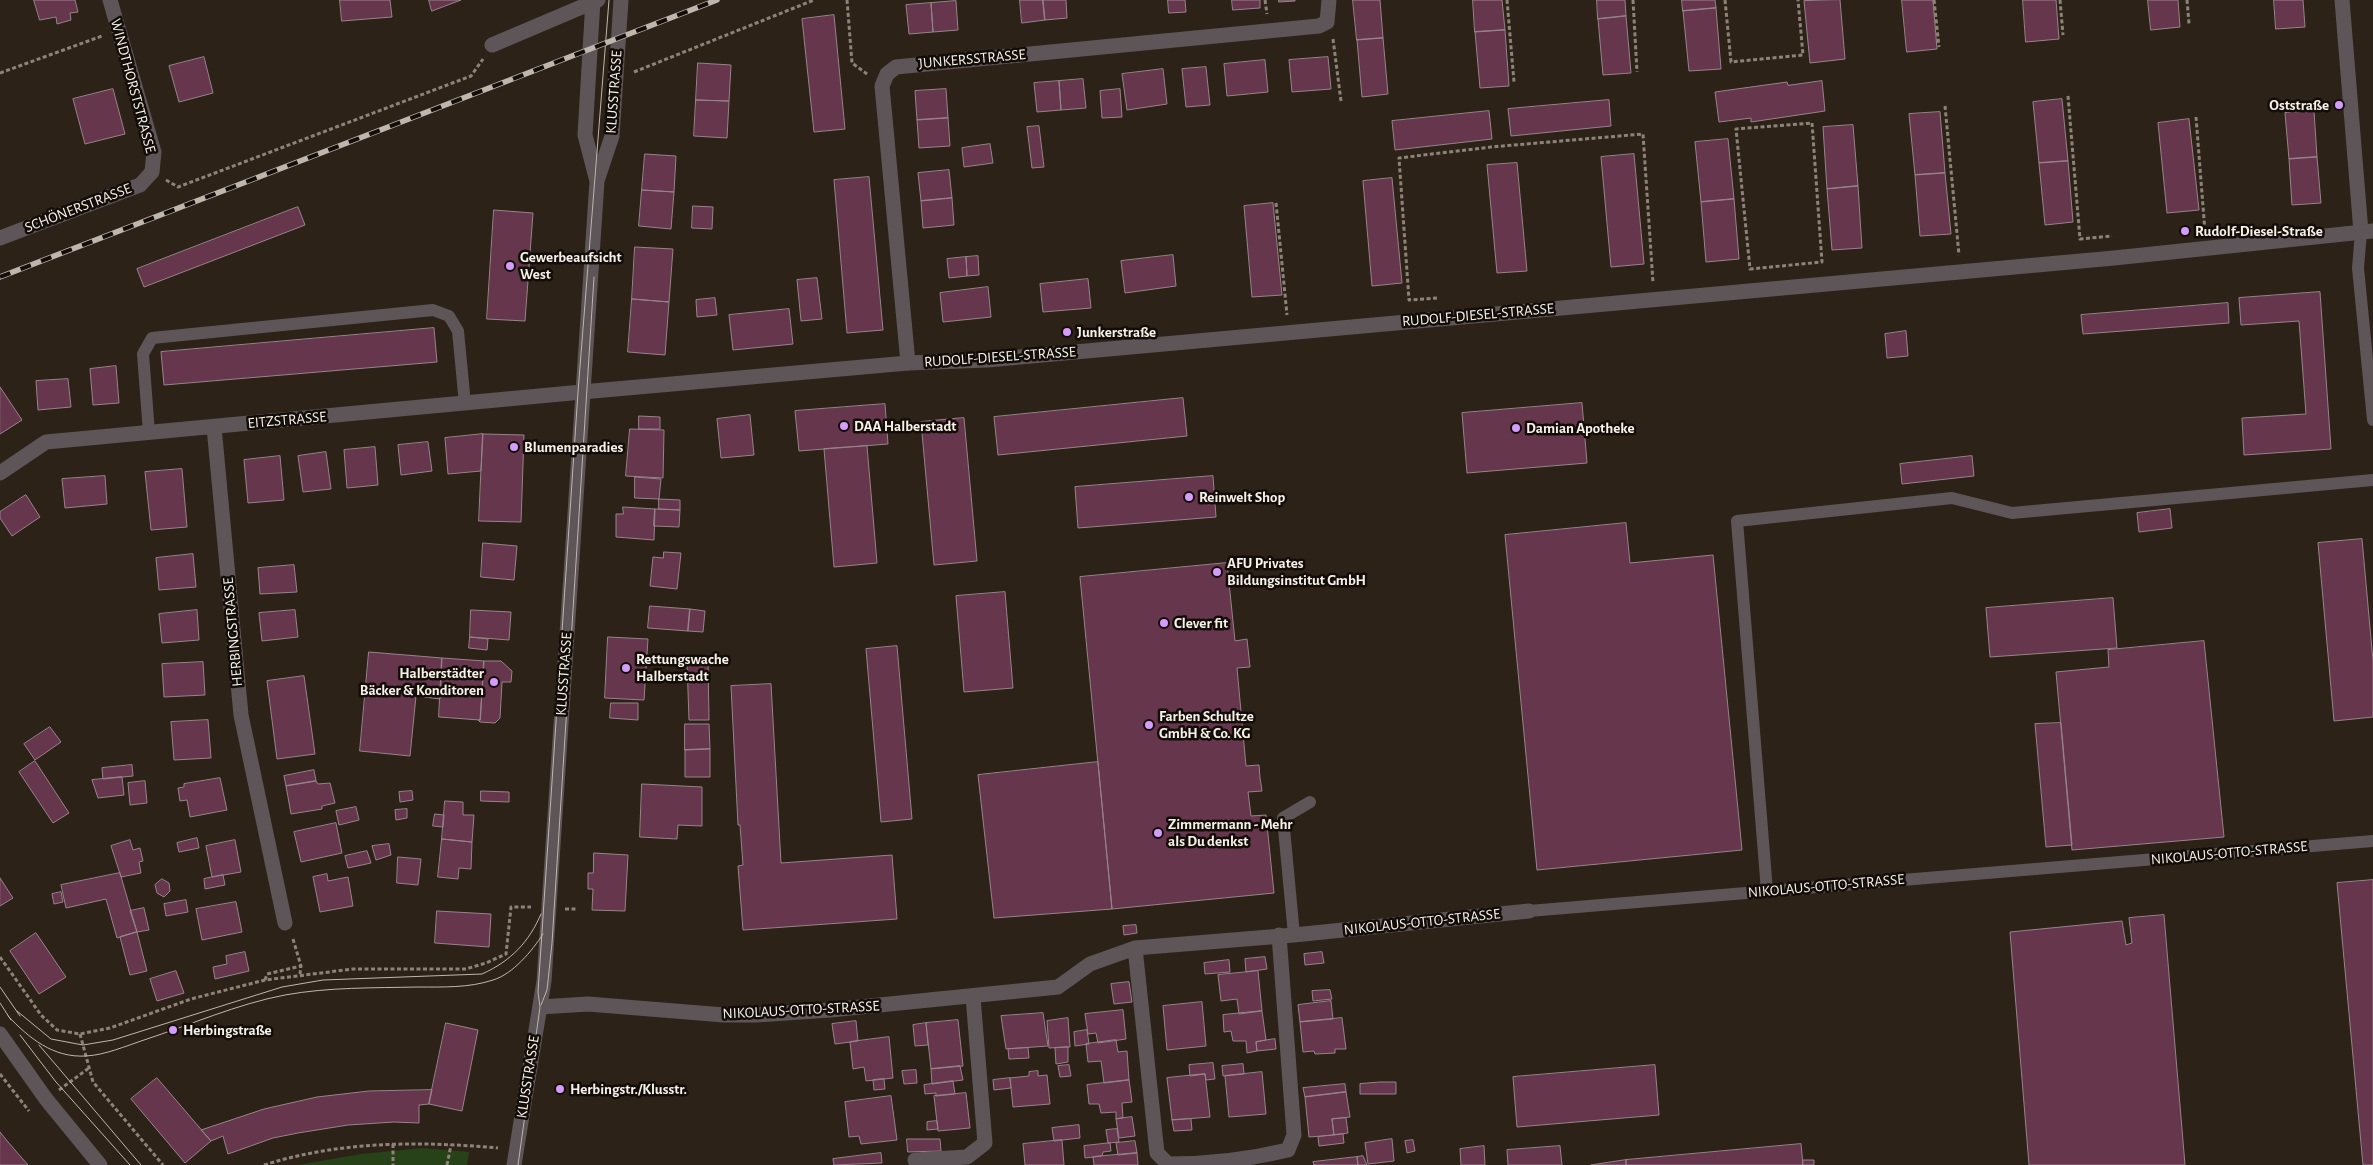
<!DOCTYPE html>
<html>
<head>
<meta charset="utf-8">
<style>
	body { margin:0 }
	canvas { display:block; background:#2d2217 }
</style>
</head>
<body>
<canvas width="2373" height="1165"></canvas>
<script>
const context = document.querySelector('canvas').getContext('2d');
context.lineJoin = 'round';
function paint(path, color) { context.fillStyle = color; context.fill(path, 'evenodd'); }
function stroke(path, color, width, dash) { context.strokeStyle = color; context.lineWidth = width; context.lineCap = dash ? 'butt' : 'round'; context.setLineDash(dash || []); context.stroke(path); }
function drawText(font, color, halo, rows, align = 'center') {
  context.font = font + ' "Alegreya Sans",sans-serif'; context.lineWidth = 5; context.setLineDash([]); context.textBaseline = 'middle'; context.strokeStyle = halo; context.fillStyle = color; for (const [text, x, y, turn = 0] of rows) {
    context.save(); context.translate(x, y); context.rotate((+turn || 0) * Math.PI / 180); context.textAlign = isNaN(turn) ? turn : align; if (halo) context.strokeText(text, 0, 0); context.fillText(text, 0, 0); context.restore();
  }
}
const green = new Path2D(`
	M422 1148 469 1152 467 1165H298L361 1154Z`);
const building = new Path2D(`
	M34 0H75L78 12 70 13 71 20 57 24 56 17 40 20Z
	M340 0H390L392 17 342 21Z
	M429 0H461L432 11Z
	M1020 0H1043L1045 20 1022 23Z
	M1043 0H1066L1067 18 1045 20Z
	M1168 0H1185L1186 12 1169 13Z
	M1232 0H1260V8L1233 10Z
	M1279 0H1295V1L1279 2Z
	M1353 0H1380L1383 38 1357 40Z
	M1473 0H1502L1505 30 1475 32Z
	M1597 0H1625L1626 16 1598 19Z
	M1682 0H1715L1716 8 1683 11Z
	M1840 0 1845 59 1810 63 1804 1Z
	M1902 0H1933L1937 49 1907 52Z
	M2023 0H2056L2059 39 2026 42Z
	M2148 0H2178L2180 27 2151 30Z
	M2274 0H2303L2305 27 2276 29Z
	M956 1 958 30 933 32 931 3Z
	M931 3 933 32 909 34 906 5Z
	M1716 8 1721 69 1689 71 1683 11Z
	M834 15 845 129 814 132 802 19Z
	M1626 16 1631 73 1603 75 1598 19Z
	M1505 30 1509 86 1480 88 1475 32Z
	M1383 38 1388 94 1362 97 1357 40Z
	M204 57 213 93 179 102 169 66Z
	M1328 57 1331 89 1292 92 1289 60Z
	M1265 60 1268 92 1227 96 1224 64Z
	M698 63 731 65 729 101 696 100Z
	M1206 67 1210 105 1186 107 1182 69Z
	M1163 69 1167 104 1127 110 1122 74Z
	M1083 79 1086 108 1061 110 1059 81Z
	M1059 81 1061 110 1037 112 1034 83Z
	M1822 81 1825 111 1751 122V118L1719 122 1715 92 1787 82 1788 85Z
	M113 89 125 134 85 144 73 99Z
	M946 89 948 118 917 120 915 91Z
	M1120 89 1122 117 1102 118 1100 91Z
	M2062 99 2068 161 2039 163 2033 102Z
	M696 100 729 101 727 138 694 136Z
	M1609 100 1611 126 1511 136 1508 109Z
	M1489 111 1492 139 1395 150 1392 121Z
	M2314 111 2317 157 2289 159 2285 113Z
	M1940 112 1945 173 1915 175 1909 114Z
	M948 118 950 146 919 148 917 120Z
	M2189 119 2199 210 2167 213 2158 123Z
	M1853 125 1858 186 1827 189 1823 127Z
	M1039 126 1044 167 1032 168 1027 127Z
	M1728 139 1734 199 1701 202 1695 142Z
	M990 144 993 163 964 167 962 148Z
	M645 154 676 156 674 192 642 190Z
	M1634 154 1644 264 1611 267 1601 157Z
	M2317 157 2321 203 2292 205 2289 159Z
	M2068 161 2073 222 2045 225 2039 163Z
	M1517 163 1527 271 1497 273 1487 165Z
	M949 170 952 198 921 201 918 173Z
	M1945 173 1951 234 1920 236 1915 175Z
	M869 177 883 330 847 333 834 180Z
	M1392 178 1402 283 1372 286 1363 181Z
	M1858 186 1862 248 1832 250 1827 189Z
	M642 190 674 192 671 229 639 226Z
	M952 198 954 225 923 228 921 201Z
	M1734 199 1739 259 1706 262 1701 202Z
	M1273 203 1282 295 1252 297 1244 206Z
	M693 206 713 207 712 229 692 228Z
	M298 207 305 225 144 287 137 269Z
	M494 210 533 213 525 321 487 319Z
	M635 247 673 249 669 302 632 299Z
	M1173 255 1176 286 1125 293 1121 261Z
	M978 256 979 275 967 276 966 257Z
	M966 257 967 276 949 278 947 259Z
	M817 278 822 319 801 321 797 280Z
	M1088 279 1091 308 1043 312 1040 284Z
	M988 287 991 317 943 322 940 293Z
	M2320 292 2331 449 2244 455 2242 418 2306 414 2299 321 2241 325 2239 298Z
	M715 298 717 315 697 317 696 300Z
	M632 299 669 302 665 355 628 352Z
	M2228 303 2229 323 2083 334 2081 315Z
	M789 309 793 344 733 350 729 315Z
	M434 328 437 362 164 385 161 352Z
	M1906 331 1908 356 1887 358 1885 334Z
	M116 366 119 403 93 405 90 369Z
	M68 379 71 407 38 410 36 381Z
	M0 387 22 420 0 434Z
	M1183 398 1187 436 998 455 994 417Z
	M1582 403 1587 463 1467 473 1462 413Z
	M885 404 888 444 799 451 795 411Z
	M750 415 754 455 721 458 717 419Z
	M639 416 660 417V429H639Z
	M964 418 977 561 934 565 921 422Z
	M630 429 664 430 663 478 626 476Z
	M483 434 481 471 448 474 445 438Z
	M483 434 524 435 521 522 479 521Z
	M428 442 432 471 401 475 398 445Z
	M867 446 877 563 834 567 824 449Z
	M375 447 378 485 347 488 344 450Z
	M326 452 331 489 303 492 298 456Z
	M280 456 284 500 248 503 244 460Z
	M1972 456 1974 476 1902 484 1900 464Z
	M182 469 187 527 151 530 145 472Z
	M105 476 107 504 65 508 62 479Z
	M1213 476 1216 517 1078 528 1075 487Z
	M635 477 661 479 659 499 635 498Z
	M26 495 40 517 12 536 0 518V512Z
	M659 499 680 500V510L659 509Z
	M623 507 655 509 654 540 616 537V514H623Z
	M655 509 680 510 679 527 654 526Z
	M2170 509 2172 528 2139 532 2137 513Z
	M1626 523 1630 563 1713 555 1742 850 1537 870 1505 535Z
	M2362 539 2373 661V717L2334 721 2318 543Z
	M483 543 517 546 514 580 481 577Z
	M664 552 681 553 677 589 650 586 653 557 663 558Z
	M193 554 196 587 159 590 156 558Z
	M1227 563 1235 641 1247 639 1250 667 1237 668 1246 766 1259 765 1260 778 1262 791 1248 792 1251 816 1266 815 1274 893 1112 909 1080 577Z
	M294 565 297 592 260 594 258 568Z
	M1005 592 1013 688 964 692 956 596Z
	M2113 598 2117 648 1990 657 1986 608Z
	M650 606 690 609 688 631 648 628Z
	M690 609 705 611 703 632 688 631Z
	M197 610 199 640 162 643 159 614Z
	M295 610 298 637 262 641 259 613Z
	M471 610 511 612 509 640 470 637Z
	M470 637 488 639 487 650 469 648Z
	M608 637 648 639 644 700 605 698Z
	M2204 641 2224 837 2072 850 2056 672 2109 667 2108 650Z
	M897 646 912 819 881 822 866 649Z
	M369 652 442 658 440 699 416 696 410 756 360 751Z
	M442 658 484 661 480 720 439 717Z
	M484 661H501L512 671 511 682H502L500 718 495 723 480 722 478 720H480Z
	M708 661 709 720H689L687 662Z
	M203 662 205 695 164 697 162 664Z
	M304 676 315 754 277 759 267 681Z
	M771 684 781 863 892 855 897 919 743 930 738 866 743 865 740 825H738L731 686Z
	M611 703H638V720L610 718Z
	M208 720 211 758 174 760 171 722Z
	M2061 723 2072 845 2046 847 2035 724Z
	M685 724H709L710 749 685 750Z
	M50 727 61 742 35 760 24 744Z
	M710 749V777H685V750Z
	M35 761 69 813 53 823 19 772Z
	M1098 762 1112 909 994 918 978 775Z
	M132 765 133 776 103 779 102 768Z
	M314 770 316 781 286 786 284 776Z
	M122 777 124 795 98 798 92 780Z
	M220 778 227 810 190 817 187 800 180 801 178 788 184 787V784Z
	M145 781 147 803 130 805 128 783Z
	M316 781 318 784 330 783 335 803 322 806V809L291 814 286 786Z
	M642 784 702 787V826L678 825 677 839 640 837Z
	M412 791 413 800 400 802 399 792Z
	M481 791 509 792V802L481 801Z
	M445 801 463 802V815H474L472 842 442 839Z
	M356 807 359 820 339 825 336 811Z
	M407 809V818L396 820 395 810Z
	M435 814 444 815 443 827 433 826Z
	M336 823 342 853 301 862 294 832Z
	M197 838 199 848 179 852 177 843Z
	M442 839 472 842 471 869 459 868 458 879 438 877Z
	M130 840 133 850 140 848 143 861 139 862 141 873 121 877 111 846Z
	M235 840 241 872 212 877 206 846Z
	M389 844 391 855 376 860 372 846Z
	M367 851 371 863 348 868 345 856Z
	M594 853 628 855 625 911 592 910 593 889H588V873H593Z
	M398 857 421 859 418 885 397 883Z
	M120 873 137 932 117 938 106 899 66 908 61 885Z
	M327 874 328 881 348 877 353 906 320 912 313 877Z
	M223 875 225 885 205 889 204 879Z
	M0 878 13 898 0 906Z
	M162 879 169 883 170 891 164 897 157 893 155 885Z
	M2373 880V1165H2363L2337 883Z
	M61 892 63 902 54 904 52 894Z
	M186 900 188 912 166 916 164 904Z
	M236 902 242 932 202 940 196 909Z
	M144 908 149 930 137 932 130 911Z
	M437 911 491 914 489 947 435 943Z
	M2164 915 2185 1165H2029L2010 932 2122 921 2126 945 2132 943 2129 918Z
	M1136 925 1137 933 1124 935 1123 926Z
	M137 932 147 971 130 975 120 937Z
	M36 933 66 977 39 994 10 951Z
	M245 952 249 971 215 979 213 967 227 964 226 956Z
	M1322 952 1324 963 1305 965 1304 954Z
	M1265 957 1267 969 1246 972 1245 959Z
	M1229 960 1230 972 1205 974 1204 963Z
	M176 971 184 993 157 1001 150 979Z
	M1258 971 1262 1011 1239 1014 1237 999 1221 1001 1218 975Z
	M1129 982 1132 1002 1114 1004 1111 984Z
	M1330 990 1332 999 1313 1001 1312 991Z
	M1331 1001 1333 1019 1300 1022 1298 1005Z
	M1202 1002 1206 1046 1167 1050 1163 1006Z
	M1123 1010 1126 1039 1098 1043 1096 1033 1088 1034 1085 1014Z
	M1262 1011 1266 1040 1256 1042 1257 1051 1247 1053 1246 1041H1233L1231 1031 1224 1032 1223 1015Z
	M1043 1013 1048 1046 1006 1049 1001 1016Z
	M1068 1018 1070 1047 1049 1048 1047 1021Z
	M1342 1018 1346 1049H1335V1053L1315 1054 1314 1051 1303 1052 1300 1022Z
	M958 1020 963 1066 931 1069 926 1023Z
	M856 1021 858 1041 835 1044 832 1024Z
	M446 1023 478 1030 462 1111 429 1104Z
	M926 1023 928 1045 915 1046 913 1025Z
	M1087 1030 1089 1044 1075 1046 1074 1032Z
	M889 1037 893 1078 866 1081 864 1067 853 1069 850 1042Z
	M1275 1039 1276 1049 1257 1051 1256 1042Z
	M1116 1040 1118 1052 1127 1051 1129 1080 1104 1083 1101 1061 1088 1062 1086 1044Z
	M1068 1047V1062L1056 1064 1055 1048Z
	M1028 1048 1029 1058 1009 1059 1008 1049Z
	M1213 1063 1215 1079 1206 1080 1205 1074 1190 1076 1189 1065Z
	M1243 1064 1244 1074 1223 1076 1222 1066Z
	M1069 1065 1071 1076 1060 1077 1058 1066Z
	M1655 1065 1659 1115 1517 1127 1513 1077Z
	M960 1066 963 1080 932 1084 931 1069Z
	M916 1070 917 1083 904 1084 902 1071Z
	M1038 1071V1076L1047 1075 1050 1104 1013 1107 1010 1078 1029 1076V1072Z
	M1262 1072 1266 1114 1229 1117 1225 1076Z
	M1205 1074 1210 1117 1172 1120 1167 1078Z
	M157 1078 211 1141 185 1163 131 1099Z
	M1010 1078 1011 1088 994 1090 993 1080Z
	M884 1079 885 1089 874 1090 873 1080Z
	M1129 1080 1132 1102 1122 1103 1123 1118 1116 1119V1112L1101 1113 1099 1104H1089L1087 1085Z
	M953 1081 955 1094 936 1096V1093L925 1094 924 1085Z
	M1380 1082H1396V1094H1360V1084Z
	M1345 1084 1346 1092 1305 1097 1303 1088Z
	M432 1090 429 1104 419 1105V1123L394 1122 348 1125 298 1133 273 1138 228 1154 223 1136 211 1141 201 1130 264 1109 317 1097 369 1091Z
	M1346 1092 1350 1117 1332 1119 1334 1135 1309 1137 1305 1097Z
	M966 1093 970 1128 938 1131 934 1096Z
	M891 1096 897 1140 861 1144 859 1136 849 1137 845 1102Z
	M1132 1117 1135 1136 1119 1138 1116 1119Z
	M1346 1118 1348 1133 1334 1135 1332 1119Z
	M1191 1119 1192 1130 1174 1131 1172 1120Z
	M937 1121 938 1129 927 1130V1122Z
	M1079 1125 1080 1138 1054 1141 1052 1128Z
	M1117 1129 1119 1142 1108 1143 1106 1130Z
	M0 1132 8 1142 28 1165H0Z
	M1343 1134 1344 1143 1319 1146 1318 1137Z
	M907 1139H940L941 1151 908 1152Z
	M1392 1139 1394 1161 1368 1164 1365 1143Z
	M1062 1140 1064 1165H1025L1023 1144Z
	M1413 1140 1415 1151 1407 1153 1405 1141Z
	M1135 1141 1137 1153 1118 1155 1116 1143Z
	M1108 1143H1110L1111 1151 1103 1152 1102 1156 1085 1158 1084 1146Z
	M1801 1144 1803 1165H1626V1160Z
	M1484 1146 1485 1165H1461L1460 1149Z
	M1560 1146 1562 1165H1508L1507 1150Z
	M881 1153 882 1163 834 1165 833 1159Z
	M1137 1153 1138 1165H1094L1093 1157Z
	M1363 1156 1367 1165H1358L1357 1157Z
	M1357 1157 1358 1165H1314L1313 1162Z
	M1626 1160V1165H1591Z
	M1803 1160H1814V1165H1803Z`);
const path = new Path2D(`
	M847 0 852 63 867 74
	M1265 0 1267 14
	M1507 0 1514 82
	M1633 0 1637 72
	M1725 0 1731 62 1803 55 1798 0
	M1934 0 1939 47
	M2060 0 2063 35
	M2187 0 2189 24
	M1333 39 1341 101
	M634 72 814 0
	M0 73 102 36
	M2068 96 2080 239 2112 236
	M1945 106 1959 255
	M2196 117 2205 232
	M1812 123 1822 262 1750 269 1736 129Z
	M166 180 178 187 471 76 483 59
	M1276 203 1287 315
	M1437 298 1409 300 1399 158 1491 147 1643 134 1653 283
	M565 909H578
	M293 939 301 966 300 974
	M0 957 41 1015 57 1030 80 1034 110 1028 191 999 265 980 353 969H466L486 963 506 954 511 907H531
	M265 980 267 974 301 966
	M80 1034 93 1082 163 1165
	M0 1074 29 1111
	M59 1090 89 1068
	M393 1144V1165
	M264 1165C340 1141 419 1141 498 1148
	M447 1165 451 1145`);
const service = new Path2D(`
	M2361 232 2358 268 2373 420
	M149 433 143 354 152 338 433 310 449 316 458 331 465 404
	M1767 891 1737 521 1952 498 2012 513 2373 480
	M1529 911 2373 841
	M1294 935 1283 818 1310 802`);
const minor = new Path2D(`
	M2342 0 2361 232
	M492 45 598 0
	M0 238 140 185 152 172 154 152 110 0
	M908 363 882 86 887 74 896 67 1319 26 1327 22 1329 0
	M214 427 241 715 285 923
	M0 473 46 442 582 392
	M1135 948 1157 1153 1168 1164C1207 1164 1250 1159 1288 1150L1294 1135 1279 935
	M540 1007 588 1004 724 1015H756L830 1010 1058 987 1090 964 1135 948 1294 935 1529 911
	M915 1160 967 1157 985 1143 973 997`);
const tertiary = new Path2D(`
	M593 0 585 135 597 181
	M582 392 908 363 987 360 2114 258 2373 231
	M0 1034 46 1099 100 1165
	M514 1165 544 981 597 181 612 136 621 0`);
const tram = new Path2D(`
	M0 987 20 1016
	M0 1003 11 1020
	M541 1005 547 990 552 943 594 277
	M17 1011 51 1039 83 1045 113 1040 282 987 323 980 482 974C511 961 529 942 541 914
	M8 1016C29 1038 53 1058 86 1056 105 1055 126 1046 144 1040 190 1025 237 1004 285 995 329 987 374 988 418 987 443 987 469 988 493 980 513 974 532 951 543 934
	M20 1035 56 1082 130 1165
	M39 1045 141 1165
	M518 1165 540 1007 538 992 578 392 609 0`);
const rail = new Path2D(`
	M0 277 717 0`);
const markers = [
	[2339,105,5,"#d49cfb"],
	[2185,231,5,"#d49cfb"],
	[510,266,5,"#d49cfb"],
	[1067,332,5,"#d49cfb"],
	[844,426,5,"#d49cfb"],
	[1516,428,5,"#d49cfb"],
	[514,447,5,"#d49cfb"],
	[1189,497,5,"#d49cfb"],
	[1217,572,5,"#d49cfb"],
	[1164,623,5,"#d49cfb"],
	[626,668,5,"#d49cfb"],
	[494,682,5,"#d49cfb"],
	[1149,725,5,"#d49cfb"],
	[1158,833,5,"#d49cfb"],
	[173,1030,5,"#d49cfb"],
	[560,1089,5,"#d49cfb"]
];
const streetNames = [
	["JUNKERSSTRASSE",972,59,-5],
	["WINDTHORSTSTRASSE",133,86,75],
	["KLUSSTRASSE",614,92,-86],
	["SCHÖNERSTRASSE",78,208,-21],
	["RUDOLF-DIESEL-STRASSE",1478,315,-5],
	["RUDOLF-DIESEL-STRASSE",1000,357,-4],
	["EITZSTRASSE",287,420,-5],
	["HERBINGSTRASSE",233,632,-95],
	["KLUSSTRASSE",564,674,-86],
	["NIKOLAUS-OTTO-STRASSE",2229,853,-5],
	["NIKOLAUS-OTTO-STRASSE",1826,886,-5],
	["NIKOLAUS-OTTO-STRASSE",1422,922,-6],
	["NIKOLAUS-OTTO-STRASSE",801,1010,-3],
	["KLUSSTRASSE",528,1077,-81]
];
const poiNames = [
	["Oststraße",2329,105,"right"],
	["Rudolf-Diesel-Straße",2195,231],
	["Gewerbeaufsicht",520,257],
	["West",520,274],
	["Junkerstraße",1077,332],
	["DAA Halberstadt",854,426],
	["Damian Apotheke",1526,428],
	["Blumenparadies",524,447],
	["Reinwelt Shop",1199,497],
	["AFU Privates",1227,563],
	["Bildungsinstitut GmbH",1227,580],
	["Clever fit",1174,623],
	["Rettungswache",636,659],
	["Halberstadt",636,676],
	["Halberstädter",484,673,"right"],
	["Bäcker & Konditoren",484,690,"right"],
	["Farben Schultze",1159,716],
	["GmbH & Co. KG",1159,733],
	["Zimmermann - Mehr",1168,824],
	["als Du denkst",1168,841],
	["Herbingstraße",183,1030],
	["Herbingstr./Klusstr.",570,1089]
];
paint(green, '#274218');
paint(building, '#66364c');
stroke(building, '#96838b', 1);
stroke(path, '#8c8379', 3, [4, 2.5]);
stroke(service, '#5d5557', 12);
stroke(minor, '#5d5557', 15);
stroke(tertiary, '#5d5557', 15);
stroke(tram, '#bfb6ae', 1);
stroke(rail, '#bfb6ae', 5.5);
stroke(rail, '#120d08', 4, [11]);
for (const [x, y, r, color] of markers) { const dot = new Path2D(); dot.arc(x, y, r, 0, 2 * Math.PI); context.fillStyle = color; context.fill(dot); stroke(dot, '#120d08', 2); }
drawText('15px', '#f8f1e9', '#120d08', streetNames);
drawText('bold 15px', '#f8f1e9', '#120d08', poiNames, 'left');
</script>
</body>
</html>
